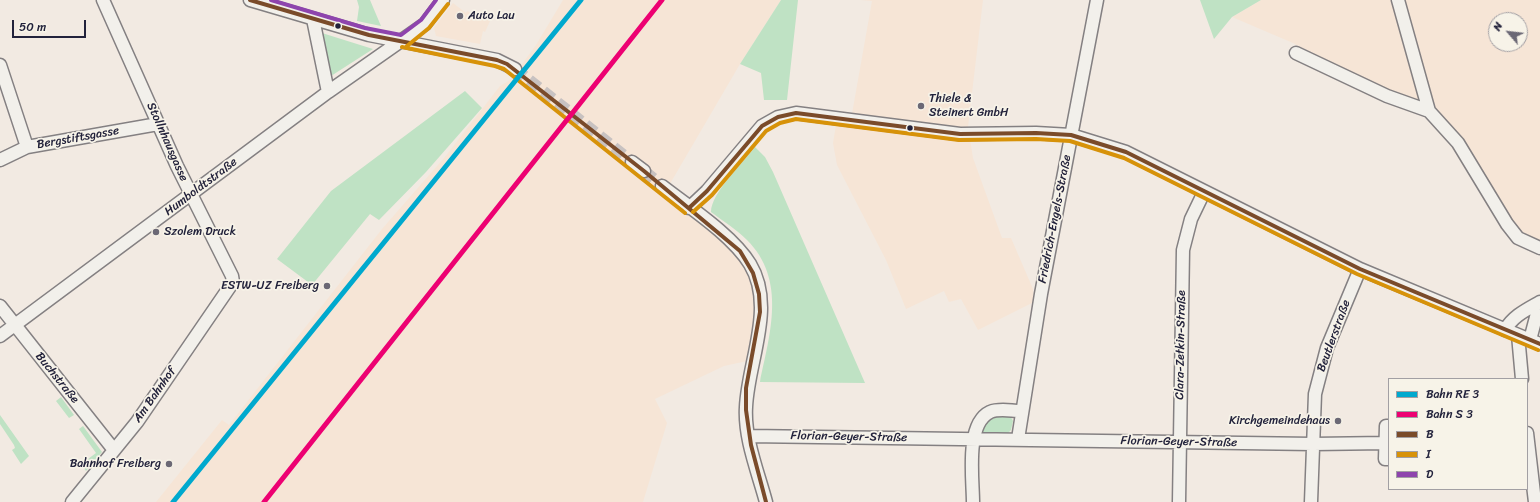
<!DOCTYPE html>
<html>
<head>
<meta charset="utf-8">
<style>
	body { margin:0 }
	#map { position:relative; width:1540px; height:502px; overflow:hidden; background:#f2eae2; font-family:Sriracha,sans-serif }
	canvas { display:block }
	.legend { position:absolute; left:1388px; top:378px; width:140px; height:112px; box-sizing:border-box; background:#f7f3e8; border:1px solid #a29fa3; margin:0; padding:5px 7px; list-style:none; font-size:12px; color:#22223b }
	.legend li { display:flex; align-items:center; gap:8px; height:20px }
	.legend b { width:20px; border:1px solid #a29fa3 }
	.north { position:absolute; left:1488px; top:12px; width:40px; height:40px; box-sizing:border-box; background:#f7f3e8; border:1px solid #a29fa3; border-radius:50%; rotate:298deg; font-size:11px; font-weight:700; line-height:16px; text-align:center; color:#22223b }
	.north::after { content:''; display:block; margin:auto; width:14px; height:18px; background:#6b6875; clip-path:polygon(50% 0,100% 100%,50% 72%,0 100%) }
	.scale { position:absolute; left:12px; top:20px; width:74px; height:18px; box-sizing:border-box; border:2px solid #22223b; border-top:0; padding-left:5px; font-size:12px; line-height:14px; white-space:nowrap; color:#22223b; -webkit-text-stroke:3px #f7f3e8; paint-order:stroke }
</style>
</head>
<body>
<div id="map">
<canvas width="1540" height="502"></canvas>
<ul class="legend">
<li><b style="height:5px;background:#00a9ce"></b>Bahn RE 3</li>
<li><b style="height:5px;background:#ed0172"></b>Bahn S 3</li>
<li><b style="height:5px;background:#7a4b2a"></b>B</li>
<li><b style="height:5px;background:#d79209"></b>I</li>
<li><b style="height:5px;background:#8e44ad"></b>D</li>
</ul>
<div class="north">N</div>
<div class="scale">50 m</div>
</div>
<script>
const context = document.querySelector('canvas').getContext('2d');
context.lineJoin = 'round';
function paint(path, color) { context.fillStyle = color; context.fill(path, 'evenodd'); }
function stroke(path, color, width, dash) { context.strokeStyle = color; context.lineWidth = width; context.lineCap = dash ? 'butt' : 'round'; context.setLineDash(dash || []); context.stroke(path); }
function drawText(font, color, halo, rows, align = 'center') {
  context.font = font + ' Sriracha,sans-serif'; context.lineWidth = 3.5; context.setLineDash([]); context.textBaseline = 'middle'; context.strokeStyle = halo; context.fillStyle = color; for (const [text, x, y, turn = 0] of rows) {
    context.save(); context.translate(x, y); context.rotate((+turn || 0) * Math.PI / 180); context.textAlign = isNaN(turn) ? turn : align; if (halo) context.strokeText(text, 0, 0); context.fillText(text, 0, 0); context.restore();
  }
}
const built = new Path2D(`
	M563 0H781L740 64 664 194 743 259 753 279 756 306 755 326 747 361 724 366 655 399 667 423 643 502H156L222 420 229 425 382 229 444 158 500 86 510 80 517 71 536 45Z
	M861 0H983L968 127 973 158 1002 238H1011L1033 289 1034 302 978 330 961 299 949 302 944 291 906 309 886 260 837 165 833 143 836 125H850L872 1Z
	M1261 0H1540V248L1515 229 1425 97 1416 102 1386 90 1293 43 1232 17ZM1496 20H1520V44H1496Z
	M453 3 466 13 467 11 490 21 485 32 483 31 480 44 436 36 434 28Z`);
const green = new Path2D(`
	M357 0H370L381 26 357 21 359 7Z
	M781 0H798L787 100H764L761 73 740 64Z
	M1200 0H1261L1232 17 1214 39Z
	M322 33 373 49 331 76Z
	M465 91 482 108 426 172 379 220 370 214 312 285 277 259 331 191Z
	M755 147 765 157 773 172 865 383 760 382C770 334 787 280 747 240 736 229 723 221 711 212 711 193 743 163 755 147Z
	M61 397 74 415 69 418 56 401Z
	M0 415 29 456 21 464 12 450 15 448 14 445 0 424Z
	M1005 415 1011 417 1013 421 1011 430 1006 435 984 433 981 430 991 416Z
	M83 426 102 452 86 471 83 467 87 466 88 459 96 453 79 429Z`);
const minorTunnel = new Path2D(`
	M515 69 632 162
	M644 171 662 186`);
const minor = new Path2D(`
	M250 0 369 35 497 60 515 69
	M1398 0 1429 111 1458 143 1507 224 1518 238 1540 248
	M313 19 328 92
	M1296 53 1387 96 1429 111
	M0 65 27 147
	M0 160 27 147 158 124
	M632 162 644 171
	M662 186C689 207 732 235 750 264 776 307 748 361 746 407 744 438 758 472 766 502
	M689 208 707 191 762 126 778 117 796 113 960 134 1036 133 1071 135 1126 152 1360 269 1540 344
	M0 306 114 450
	M1505 330C1513 316 1526 310 1540 302
	M1518 335 1522 379
	M0 336 328 92 425 24 443 0
	M1530 340 1540 302
	M1389 426H1386L1385 459H1389
	M1527 433 1535 502
	M749 436 1313 444 1386 443
	M1018 439 1041 294 1097 0
	M72 502 137 422 233 282 232 276 177 166 103 0
	M973 502C973 479 965 424 990 412 999 408 1011 411 1021 411
	M1179 502 1183 250 1191 219 1204 192
	M1311 502 1315 394 1327 348 1360 269`);
const bus1 = new Path2D(`
	M250 0 369 35 497 60 507 64 644 171 740 251 753 273 759 294 760 312 746 388V410L751 445 766 502
	M689 208 707 191 762 126 778 117 796 113 960 134 1036 133 1071 135 1126 152 1360 269 1540 344`);
const bus2 = new Path2D(`
	M407 46 429 28 448 4
	M402 47 495 66 504 69 685 213
	M693 212 712 195 766 131 780 123 796 119 959 140 1036 139 1070 141 1124 158 1357 274 1538 350`);
const bus3 = new Path2D(`
	M271 0 365 28 401 35 421 20 436 0`);
const rail1 = new Path2D(`
	M173 502 581 0`);
const rail2 = new Path2D(`
	M264 502 662 0`);
const markers = [
	[460,16,4,"#6b6875"],
	[338,26,3.5,"#22223b"],
	[921,106,4,"#6b6875"],
	[910,128,3.5,"#22223b"],
	[156,232,4,"#6b6875"],
	[327,286,4,"#6b6875"],
	[1338,421,4,"#6b6875"],
	[169,464,4,"#6b6875"]
];
const poiNames = [
	["Auto Lau",468,16],
	["Thiele &",929,99],
	["Steinert GmbH",929,113],
	["Szolem Druck",164,232],
	["ESTW-UZ Freiberg",319,286,"right"],
	["Kirchgemeindehaus",1330,421,"right"],
	["Bahnhof Freiberg",161,464,"right"]
];
const streetNames = [
	["Bergstiftsgasse",78,138,-10],
	["Stollnhausgasse",167,142,66],
	["Humboldtstraße",201,187,-37],
	["Friedrich-Engels-Straße",1055,219,-79],
	["Beutlerstraße",1334,336,-70],
	["Clara-Zetkin-Straße",1181,345,-89],
	["Buchstraße",57,378,51],
	["Am Bahnhof",155,395,-55],
	["Florian-Geyer-Straße",849,437,1],
	["Florian-Geyer-Straße",1179,442,1]
];
paint(built, '#f6e5d6');
paint(green, '#bfe2c4');
stroke(minorTunnel, '#c8c2c1', 12, [12, 6]);
stroke(minor, '#848082', 15);
stroke(minor, '#f2f0eb', 12);
stroke(bus1, '#7a4b2a', 4);
stroke(bus2, '#d79209', 4);
stroke(bus3, '#8e44ad', 4);
stroke(rail1, '#00a9ce', 5);
stroke(rail2, '#ed0172', 5);
for (const [x, y, r, color] of markers) { const dot = new Path2D(); dot.arc(x, y, r, 0, 2 * Math.PI); context.fillStyle = color; context.fill(dot); stroke(dot, '#f7f3e8', 1.5); }
drawText('12px', '#22223b', '#f7f3e8', poiNames, 'left');
drawText('12px', '#22223b', '#f7f3e8', streetNames);
</script>
</body>
</html>
